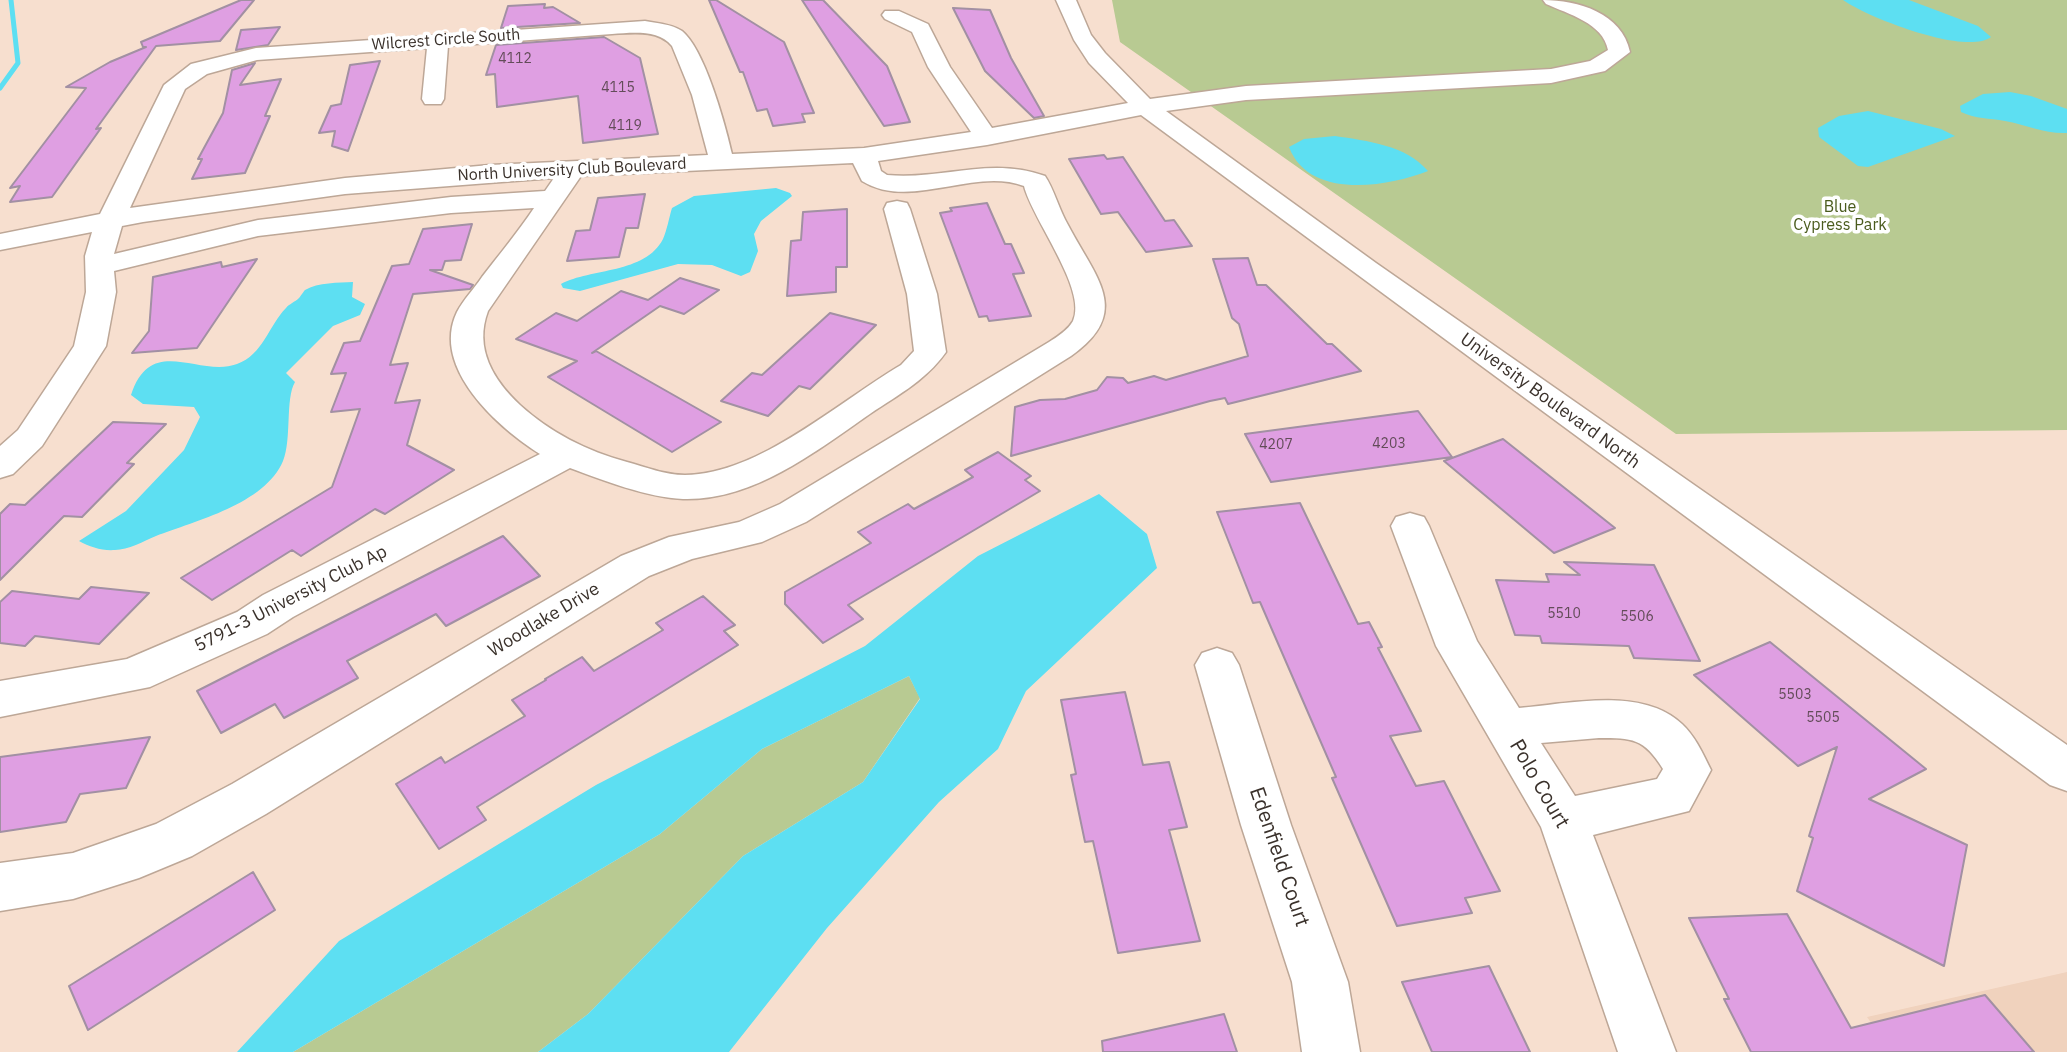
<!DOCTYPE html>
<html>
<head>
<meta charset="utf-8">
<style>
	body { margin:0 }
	canvas { display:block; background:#f7dfcf }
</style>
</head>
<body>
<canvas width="2067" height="1052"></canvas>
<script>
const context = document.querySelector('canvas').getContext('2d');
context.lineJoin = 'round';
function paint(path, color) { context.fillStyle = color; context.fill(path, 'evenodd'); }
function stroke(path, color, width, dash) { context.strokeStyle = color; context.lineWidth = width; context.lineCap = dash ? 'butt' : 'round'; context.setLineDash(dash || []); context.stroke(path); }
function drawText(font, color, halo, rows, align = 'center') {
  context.font = font + ' "IBM Plex Sans",sans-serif'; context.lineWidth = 7; context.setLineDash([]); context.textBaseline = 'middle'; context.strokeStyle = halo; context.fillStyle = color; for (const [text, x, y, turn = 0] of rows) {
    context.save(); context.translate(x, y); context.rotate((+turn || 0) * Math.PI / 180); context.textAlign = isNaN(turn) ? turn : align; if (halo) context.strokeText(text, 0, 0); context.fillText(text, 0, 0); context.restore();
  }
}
const built = new Path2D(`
	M2067 972V1052H1892L1867 1017Z`);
const green = new Path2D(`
	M1112 0H2067V430L1676 434 1120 42Z
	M909 676 920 698 863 782 743 856 588 1014 538 1052H293L660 834 762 749Z`);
const water = new Path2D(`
	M1843 0H1909L1978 26 1991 37C1965 56 1867 17 1843 0Z
	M2010 92 2031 96 2067 109V133C2045 134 2027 125 2005 121 1989 118 1976 119 1961 112L1960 106 1983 94Z
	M1868 111 1941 129 1955 136 1868 167 1858 166 1819 137 1818 128 1839 116Z
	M1335 136C1367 141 1406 145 1428 171 1387 187 1309 200 1289 147L1304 139Z
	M776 188 790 193 792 196 761 221 754 234 758 251 750 272 741 276 712 265 678 264 580 291 563 288 561 284C591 268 645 274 663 239 667 230 669 218 672 208L694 196Z
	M353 282 352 297 365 304 360 315 333 326 286 373 295 382C285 399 292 439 283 461 265 504 195 521 156 536 144 541 128 550 115 550 102 551 90 547 79 541L126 511 184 450 200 417 194 407 143 404 131 395C151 333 199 378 237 364 263 355 269 325 286 308 289 304 295 302 299 298 300 297 304 291 305 290 318 282 339 283 353 282Z
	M1099 494 1147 534 1157 568 1026 691 998 749 939 802 827 928 729 1052H538L588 1014 743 856 863 782 920 699 909 676 762 749 660 834 293 1052H237L339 941 596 785 865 646 978 556Z`);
const stream = new Path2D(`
	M0 88 18 63 11 0`);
const building = new Path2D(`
	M241 0H254L220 41 156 46 96 129 101 128 52 197 10 202 20 186 10 188 86 88 66 87 110 62 146 47H143L141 42Z
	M709 0H716L784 42 814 113 802 114 805 122 773 126 767 109 757 111 743 72H740Z
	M802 0H823L887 66 910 122 884 126Z
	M545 4 544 8 553 7 580 23 501 28 508 6Z
	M953 8 990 10 1011 58 1044 116 1034 118 985 71Z
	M280 27 268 45 236 50 241 30Z
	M604 37 640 58 658 134 583 143 578 96 497 107 495 74 486 75 496 45Z
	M380 61 348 151 332 146 335 131 319 133 331 106 341 104 350 65Z
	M255 63 240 85 281 79 265 116H270L245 173 192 179 202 159H198L223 113 232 70Z
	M1104 155 1107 159 1123 157 1165 221 1174 220 1192 246 1146 252 1118 212 1101 214 1069 159Z
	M645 194 638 228H626L619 257 567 261 576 231 590 230 598 198Z
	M987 203 1005 244H1011L1024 273 1013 274 1031 316 989 321 987 316 979 317 940 213 952 211 950 208Z
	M847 209V267H836V292L787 296 791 241 801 240 803 212Z
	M472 224 461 260 445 261 442 270H430L473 285 470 289 413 294 390 365 408 363 395 403 420 400 407 445 454 470 385 514 375 509 301 556 292 550 212 600 181 578 332 487 360 409 331 412 346 373 331 374 344 343 360 341 392 266 409 264 423 229Z
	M1248 258 1257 285H1266L1327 344H1332L1361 371 1228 404 1225 398 1210 401 1011 456 1015 407 1040 400 1065 399 1097 390 1107 377 1123 378 1128 383 1154 376 1166 380 1248 356 1239 324 1232 318 1213 259Z
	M257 259 197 348 132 353 149 331 153 277 221 262 222 267Z
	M680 278 719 290 684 314 660 306 592 353 596 351 721 422 672 452 548 377 577 361 516 339 556 313 577 321 621 291 648 300Z
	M830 313 876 325 810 389 799 386 768 416 721 401 752 373 762 375Z
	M1418 411 1452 457 1271 482 1245 434Z
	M113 422 166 424 127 463 134 464 82 517 64 516 0 580V514L10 504 25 505Z
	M1503 439 1615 528 1554 553 1444 461Z
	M998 452 1031 476 1025 480 1040 491 848 605 863 619 823 643 785 604V592L871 543 858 532 908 504 914 509 973 477 965 470Z
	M1300 503 1358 624 1369 622 1382 647 1378 648 1421 731 1390 736 1416 786 1444 781 1500 891 1465 898 1472 913 1397 926 1332 778 1336 777 1260 602 1253 603 1217 512Z
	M503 536 540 576 446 626 436 614 347 661 358 678 284 718 275 704 221 733 197 691Z
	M1564 562 1654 565 1700 661 1634 658 1629 646 1542 643 1540 636 1515 635 1496 580 1549 582 1546 574 1580 575Z
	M91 587 149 593 99 644 35 636 25 646 0 643V602L12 591 79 599Z
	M703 596 735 625 724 631 738 645 477 807 486 820 439 849 396 784 441 757 445 763 525 716 512 700 546 680 545 679 582 657 594 671 663 630 656 623Z
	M1770 642 1926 769 1869 799 1967 845 1944 966 1797 891 1813 838 1809 836 1837 747 1798 766 1694 675Z
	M1125 692 1143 765 1169 762 1187 827 1169 830 1200 941 1118 953 1093 841 1085 842 1071 775 1076 774 1061 700Z
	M150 737 126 788 80 794 66 822 0 832V757Z
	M253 872 275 910 88 1030 69 986Z
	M1787 914 1851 1028 1985 995 2034 1052H1751L1724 999H1729L1689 918Z
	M1489 966 1530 1052H1432L1402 982Z
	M1224 1014 1237 1052H1103L1102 1041Z`);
const minor = new Path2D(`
	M1056 0H1076L1091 35 1105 53 1150 99 1246 86 1551 69 1590 61 1608 50C1603 23 1568 14 1546 4L1543 0C1578 0 1622 13 1630 52L1605 71 1551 83 1246 100 1166 111 1376 263 2067 745V791L2050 785 1141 115 987 145 878 161 881 171 887 175C943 180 990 156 1045 176 1054 189 1059 210 1068 225 1095 277 1134 312 1071 356L806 522 762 542 692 559 649 576 266 814 192 856 139 878 73 899 0 911V863L73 853 156 824 232 784 621 556 669 537 739 522 780 504 1049 342C1057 337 1068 330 1073 321 1088 290 1032 219 1024 186 973 167 910 211 862 181L853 163 581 176 488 311C474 348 493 380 520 405 551 433 587 451 627 462 646 467 665 475 685 475 760 474 838 402 901 365L914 351 907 294 884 209 887 203 897 201 907 203 910 209 937 294 946 352C925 382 894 397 864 418 811 455 751 501 683 499 649 498 602 480 570 468L293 617 267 634 150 687 0 717V681L127 659 237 612 263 595 540 454C499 428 430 368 457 312 463 300 474 289 482 277 499 255 518 232 534 208L451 213 258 236 114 271 116 292 106 346 42 446 13 474 0 478V446L18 430 74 346 86 292 85 256 92 232 0 250V234L100 214 164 85 191 64 256 48 645 21C656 23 672 24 682 31 705 50 725 124 732 154L864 148 971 132 928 67 912 32 885 19 882 15 885 11H899L928 24 950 67 992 128 1128 103 1089 63 1074 40ZM612 34C632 33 658 29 672 46L692 95 708 155 490 165 345 178 130 208 185 89 207 74 257 60 427 48 422 99 425 104H441L444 99 448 46ZM554 178 545 191 451 197 258 220 114 254 122 226 143 222 345 194Z
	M1410 513 1424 517 1429 526 1477 641 1519 708C1568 704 1642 686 1682 724 1695 736 1703 754 1711 770L1689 811 1593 835 1676 1052H1618L1541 827 1436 646 1391 526 1396 517ZM1599 738C1632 738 1644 738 1663 769L1657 779 1575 796 1541 743Z
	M1217 648 1232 653 1239 665 1291 825 1348 982 1360 1052H1302L1292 982 1241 825 1195 665 1202 653Z`);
const numberNames = [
	["4112",515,59],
	["4115",618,88],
	["4119",625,126],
	["4203",1389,444],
	["4207",1276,445],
	["5510",1564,614],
	["5506",1637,617],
	["5503",1795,695],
	["5505",1823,718]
];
const farStreetnames = [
	["Wilcrest Circle South",446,40,-4],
	["North University Club Boulevard",572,170,-3]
];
const farParknames = [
	["Blue",1840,207],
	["Cypress Park",1840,225]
];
const streetNames = [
	["University Boulevard North",1550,401,36],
	["5791-3 University Club Ap",291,599,-27],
	["Woodlake Drive",544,620,-31]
];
const nearStreetnames = [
	["Polo Court",1539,784,60],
	["Edenfield Court",1279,857,71]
];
paint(built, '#f0d2bd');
paint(green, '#b8ca92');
paint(water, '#5ddff2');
stroke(stream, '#5ddff2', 5);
paint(building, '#df9fe2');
stroke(building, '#a290a3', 2);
stroke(minor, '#bda797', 3);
paint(minor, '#fff');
drawText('14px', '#634c59', null, numberNames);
drawText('16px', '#3a312b', '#fff', farStreetnames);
drawText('16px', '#4a5b1d', '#fff', farParknames);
drawText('18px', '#3a312b', '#fff', streetNames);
drawText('21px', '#3a312b', '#fff', nearStreetnames);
</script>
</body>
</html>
